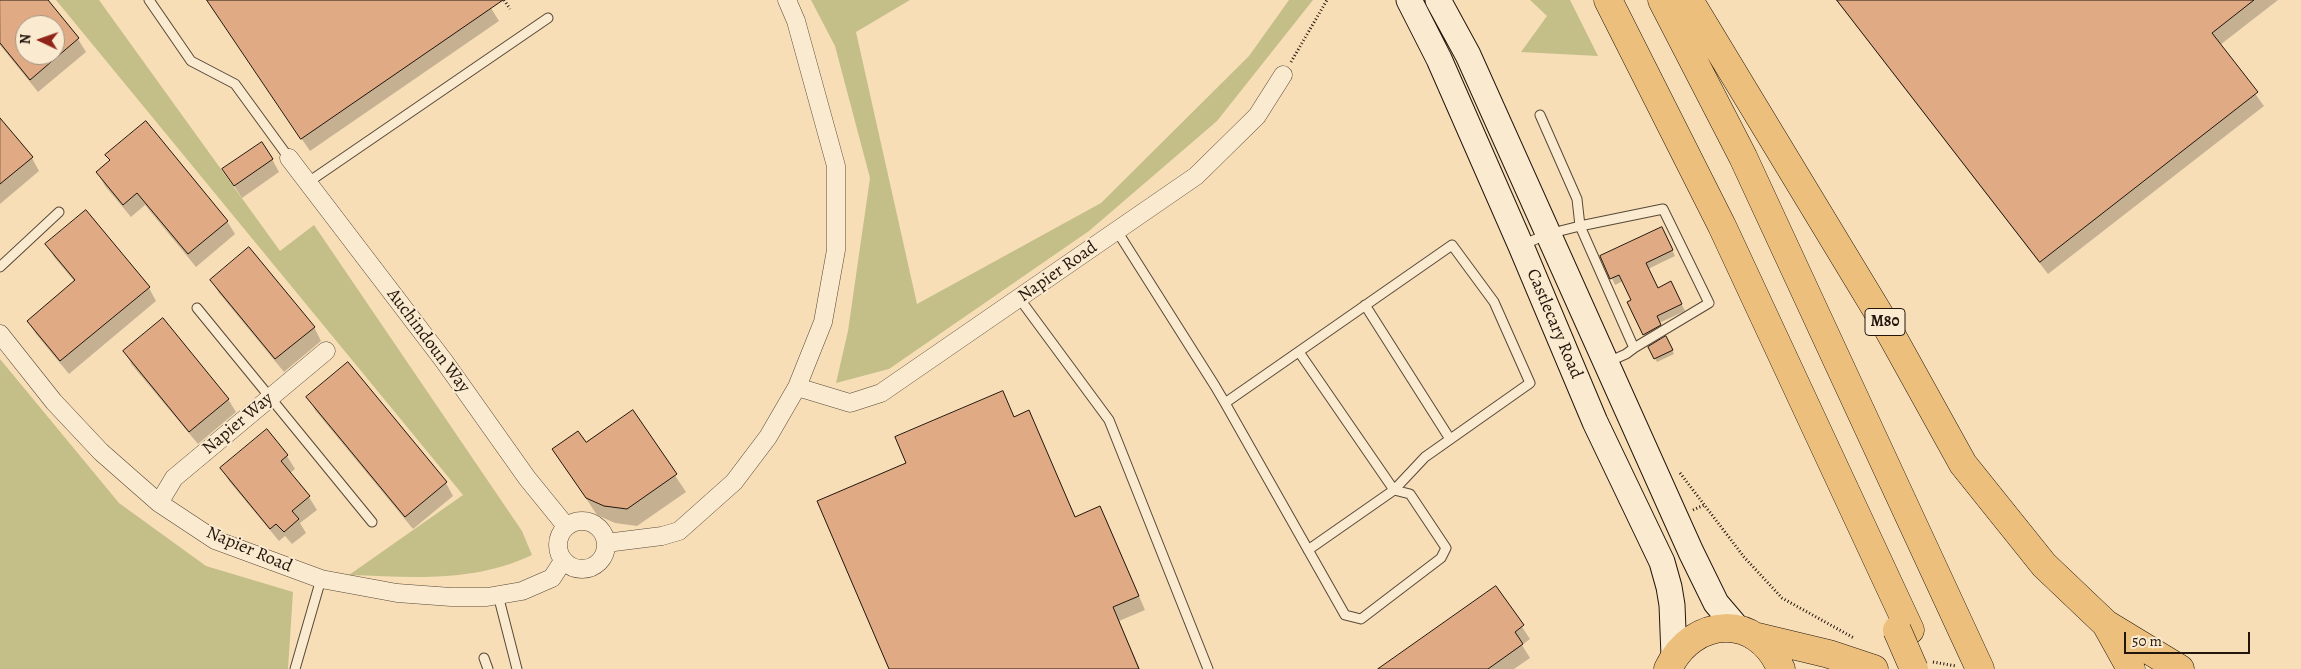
<!DOCTYPE html>
<html>
<head>
<meta charset="utf-8">
<style>
	body { margin:0 }
	#map { position:relative; width:2301px; height:669px; overflow:hidden; background:#f7deb7; font-family:Alegreya,serif }
	canvas { display:block }
	.north { position:absolute; left:15px; top:15px; width:50px; height:50px; box-sizing:border-box; background:#faead0; border:1px solid #a49582; border-radius:50%; rotate:273deg; font-size:14px; font-weight:700; line-height:20px; text-align:center; color:#22160c }
	.north::after { content:''; display:block; margin:auto; width:18px; height:22px; background:#8f2418; clip-path:polygon(50% 0,100% 100%,50% 72%,0 100%) }
	.scale { position:absolute; left:2124px; top:632px; width:126px; height:22px; box-sizing:border-box; border:2px solid #22160c; border-top:0; padding-left:6px; font-size:15px; line-height:18px; white-space:nowrap; color:#22160c; -webkit-text-stroke:4px #faead0; paint-order:stroke }
</style>
</head>
<body>
<div id="map">
<canvas width="2301" height="669"></canvas>
<div class="north">N</div>
<div class="scale">50 m</div>
</div>
<script>
const context = document.querySelector('canvas').getContext('2d');
context.lineJoin = 'round';
function paint(path, color) { context.fillStyle = color; context.fill(path, 'evenodd'); }
function stroke(path, color, width, dash) { context.strokeStyle = color; context.lineWidth = width; context.lineCap = dash ? 'butt' : 'round'; context.setLineDash(dash || []); context.stroke(path); }
function drawText(font, color, halo, rows, align = 'center') {
  context.font = font + ' Alegreya,serif'; context.lineWidth = 4; context.setLineDash([]); context.textBaseline = 'middle'; context.strokeStyle = halo; context.fillStyle = color; for (const [text, x, y, turn = 0] of rows) {
    context.save(); context.translate(x, y); context.rotate((+turn || 0) * Math.PI / 180); context.textAlign = isNaN(turn) ? turn : align; if (halo) context.strokeText(text, 0, 0); context.fillText(text, 0, 0); context.restore();
  }
}
const green = new Path2D(`
	M56 0H99L280 251 314 225 522 531 532 555C473 583 413 577 349 575L463 495Z
	M811 0H910L856 32 917 304 1101 203 1249 56 1289 0H1313L1217 121 1089 231 889 369 836 383 848 331 870 178 835 46Z
	M1530 0H1570L1598 56 1521 52 1547 16Z
	M0 359 119 503 206 566 293 592 288 669H0Z`);
const shadow = new Path2D(`
	M0 0H46L78 39 86 52 38 92 0 45ZM25 25H55V55H25Z
	M207 0H486L499 21 310 151Z
	M1836 0H2278L2220 45 2264 106 2048 274Z
	M0 120 32 158 39 171 0 204Z
	M107 155 227 221 235 234 196 267 145 205 131 217 105 186 97 172 111 161Z
	M272 159 279 172 242 198 224 170Z
	M1665 234 1675 256 1648 269 1658 289H1674L1685 311 1659 323 1663 331 1648 341 1629 303 1633 301 1623 281 1615 285 1602 256Z
	M47 244 149 288 156 301 69 374 36 334 28 321 75 282 54 257Z
	M211 280 314 327 321 341 284 372 219 293Z
	M1668 341 1674 354 1657 362 1655 358Z
	M125 352 228 399 236 412 198 444 132 365Z
	M1002 393 1015 418 1028 412 1076 518 1100 508 1107 521 1145 610 1119 621 1140 669H890L908 463Z
	M308 397 446 483 453 496 413 529 315 410Z
	M633 412 686 492 637 526 615 523 597 515 554 450 586 444Z
	M266 431 287 456 295 469 290 473 309 497 317 510 300 523 306 533 292 544 285 536 279 541 229 481 222 468Z
	M1496 588 1530 639 1522 645 1530 658 1514 669H1380Z`);
const building = new Path2D(`
	M0 0H48L79 38 30 80 0 43ZM25 25H55V55H25Z
	M207 0H503L301 139Z
	M1837 0H2254L2212 33 2258 92 2040 262Z
	M0 118 33 157 0 184Z
	M146 121 228 221 188 254 137 193 123 205 96 172 110 160 105 155Z
	M262 142 273 159 234 186 222 169Z
	M86 210 150 287 60 361 27 321 75 280 45 244Z
	M1662 227 1673 250 1646 263 1658 288 1671 281 1682 304 1657 316 1661 325 1643 335 1627 302 1631 300 1619 275 1610 279 1600 256Z
	M249 247 315 327 275 359 210 280Z
	M163 318 229 399 189 432 123 351Z
	M1666 336 1673 350 1654 359 1648 347Z
	M348 362 447 482 405 517 306 397Z
	M1003 391 1014 417 1029 410 1075 517 1100 506 1139 596 1113 607 1139 669H889L817 501 906 463 895 437Z
	M633 410 677 474 627 509 604 506 586 498 552 449 578 431 586 442Z
	M267 429 288 455 281 461 310 496 292 511 299 519 284 532 276 524 270 529 220 468Z
	M1496 586 1524 625 1515 632 1523 644 1488 669H1378Z`);
const path = new Path2D(`
	M504 0 510 9
	M1291 62 1327 0
	M1680 473 1744 557 1782 598 1854 638
	M1693 510 1704 505
	M1933 662 1956 666`);
const lane = new Path2D(`
	M149 0 191 61 235 84 289 158
	M1540 115 1577 199 1580 226 1663 209 1709 303 1634 348
	M307 183 548 18
	M1117 231 1215 386 1225 403 1345 615 1361 619 1441 558 1446 548 1410 494 1394 490 1308 550
	M1522 245 1548 234 1580 226 1634 348 1626 354 1608 362
	M0 267 59 212
	M1019 298 1109 420 1208 669
	M1365 305 1450 439
	M197 308 372 522
	M1225 403 1452 245 1494 302 1530 383 1425 457 1394 490 1299 352
	M498 595 517 669
	M484 658 488 669
	M295 669 321 579`);
const street = new Path2D(`
	M289 158 444 361 527 478 566 526
	M0 334 54 402 101 452 159 503 215 540 321 579 397 593 451 597H487L522 591 552 578 563 561
	M797 387 850 403 881 393 1196 176 1257 116 1283 75
	M159 503 174 478 326 351
	M558 545a24 24 0 1 1 48 0a24 24 0 1 1-48 0Z
	M606 543 662 536 679 531 734 482 768 437 797 387 823 322 836 250V166L796 21 787 0`);
const secondary = new Path2D(`
	M1409 0 1439 59 1521 246 1595 422 1662 562 1669 587 1672 605 1674 656
	M1438 0 1468 55 1691 552 1716 603 1739 630`);
const primary = new Path2D(`
	M1754 636 1829 654 1874 669
	M1668 669C1693 616 1758 613 1781 669`);
const highway = new Path2D(`
	M1608 0 1722 226 1910 630
	M1662 0 1743 157 1980 669
	M1689 0 1887 327 1963 464 2044 565 2106 624 2180 669
	M2107 626 2131 669`);
const highwayBridge = new Path2D(`
	M1897 630 1914 669`);
const shields = [
	[1885,322,40]
];
const shieldNames = [
	["M80",1885,322]
];
const streetNames = [
	["Napier Road",1058,272,-35],
	["Castlecary Road",1554,324,67],
	["Auchindoun Way",428,341,53],
	["Napier Way",238,424,-40],
	["Napier Road",249,550,23]
];
paint(green, '#c4bf89');
paint(shadow, '#0003');
paint(building, '#e0aa84');
stroke(building, '#22160c', 1);
stroke(lane, '#574837', 11);
stroke(street, '#574837', 19);
stroke(secondary, '#22160c', 27);
stroke(primary, '#22160c', 29);
stroke(highway, '#22160c', 29);
stroke(path, '#22160c', 3, [1, 2.5]);
stroke(lane, '#faead0', 9);
stroke(street, '#faead0', 18);
stroke(secondary, '#faead0', 25);
stroke(primary, '#ecbf7c', 28);
stroke(highway, '#ecbf7c', 28);
stroke(highwayBridge, '#22160c', 29, []);
stroke(highwayBridge, '#ecbf7c', 28);
for (const [x, y, w] of shields) { const box = new Path2D(); box.roundRect(x - w / 2, y - 13.5, w, 27, 4); context.fillStyle = '#faead0'; context.fill(box); stroke(box, '#22160c', 1); }
drawText('bold 16px', '#22160c', null, shieldNames);
drawText('18px', '#22160c', '#faead0', streetNames);
</script>
</body>
</html>
